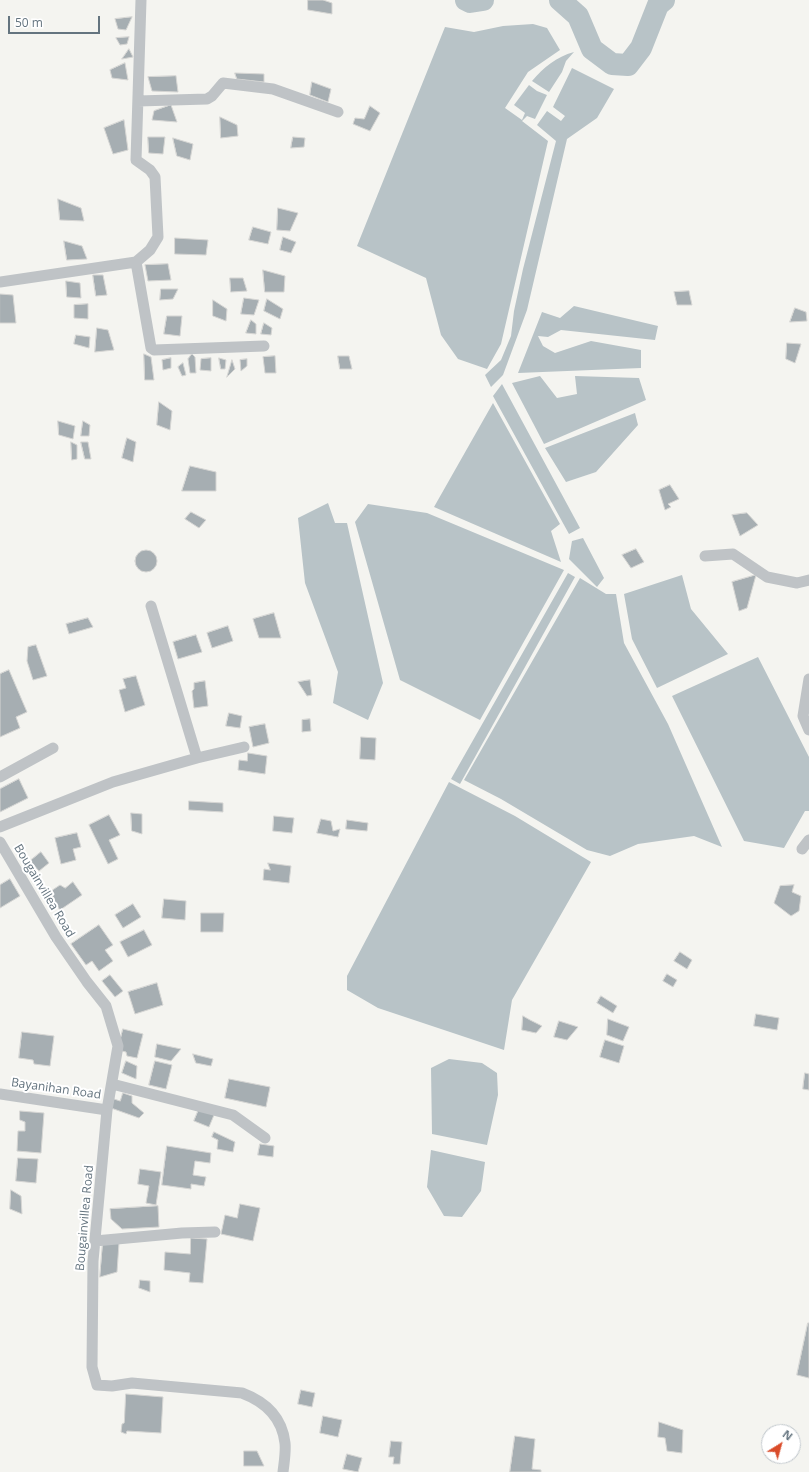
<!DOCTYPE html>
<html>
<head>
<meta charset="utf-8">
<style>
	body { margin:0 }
	#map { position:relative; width:809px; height:1472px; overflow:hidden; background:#f4f4f0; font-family:"Open Sans",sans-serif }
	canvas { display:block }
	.north { position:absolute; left:761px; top:1424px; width:40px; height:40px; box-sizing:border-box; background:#fff; border:1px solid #c1c7cc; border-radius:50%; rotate:37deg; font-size:11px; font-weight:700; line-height:16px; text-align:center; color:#64747f }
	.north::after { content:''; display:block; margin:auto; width:14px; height:18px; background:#da4c2a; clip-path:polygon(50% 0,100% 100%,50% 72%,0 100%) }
	.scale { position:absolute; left:8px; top:16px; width:92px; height:18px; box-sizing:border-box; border:2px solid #64747f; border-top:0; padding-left:5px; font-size:12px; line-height:14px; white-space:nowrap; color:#64747f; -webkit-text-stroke:3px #fff; paint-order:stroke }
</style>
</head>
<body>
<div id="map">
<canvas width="809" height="1472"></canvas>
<div class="north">N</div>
<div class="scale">50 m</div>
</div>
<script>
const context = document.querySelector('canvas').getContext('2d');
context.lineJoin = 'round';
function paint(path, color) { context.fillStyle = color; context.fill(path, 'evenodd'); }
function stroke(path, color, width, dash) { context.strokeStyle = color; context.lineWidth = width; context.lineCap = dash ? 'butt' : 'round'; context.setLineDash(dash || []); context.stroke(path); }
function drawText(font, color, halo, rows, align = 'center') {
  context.font = font + ' "Open Sans",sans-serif'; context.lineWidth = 4; context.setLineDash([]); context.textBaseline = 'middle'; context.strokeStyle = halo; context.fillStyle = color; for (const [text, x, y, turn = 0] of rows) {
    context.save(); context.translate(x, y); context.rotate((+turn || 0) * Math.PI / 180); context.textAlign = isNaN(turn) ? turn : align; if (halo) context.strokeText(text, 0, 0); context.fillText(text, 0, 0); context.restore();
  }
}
const water = new Path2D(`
	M533 24 547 28 560 50 528 72 505 108 522 120 525 113 514 105 529 85 537 91 547 95 535 119 527 116 522 121 548 141 501 344 487 369 458 359 441 335 426 278 357 246 445 27 474 32 503 26Z
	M574 52 566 61 562 72 549 92 532 81C544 67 556 57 574 52Z
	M572 68 614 89 597 118 567 139 527 310 503 375 491 387 485 375 501 360 511 336 514 311 523 269 556 141 537 125 547 111 561 121 565 116 553 107Z
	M574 306 658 326 655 340 561 330 548 337 538 336 543 346 555 353 591 341 641 350V368L518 373 542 312 560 318Z
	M540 376 557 398 577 394 575 376 639 378 646 400 544 444 512 383Z
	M502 384 580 528 569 534 493 396Z
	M493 403 560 524 551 531 561 562 434 507Z
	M635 413 638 425 596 472 566 482 545 448Z
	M328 503 335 523H347L383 683 368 720 333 703 338 672 305 583 298 518Z
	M368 504 427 513 564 570 480 720 400 680 355 522Z
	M583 538 604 578 597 587 569 559 572 541Z
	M568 573 575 577 460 784 451 779Z
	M682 575 691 609 728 654 657 688 632 639 624 594Z
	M580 578 606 594H616L624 643 668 724 722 847 694 836 638 844 610 856 587 850 501 799 464 780Z
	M758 657 809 757V811H805L784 848 744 841 672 696Z
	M449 782 515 816 591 862 512 1000 504 1050 378 1008 347 990V976Z
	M449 1059 482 1063 497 1073 498 1095 487 1145 432 1134 431 1068Z
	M431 1150 485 1162 481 1191 462 1217 444 1216 427 1187Z`);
const river = new Path2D(`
	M466 0 470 2 483 0
	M560 0 578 16 592 49 612 64 628 65 641 48 658 5 664 0`);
const building = new Path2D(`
	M308 0H323L332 3V14L308 10Z
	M132 17 126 30 118 29 115 19Z
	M129 37 127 44 120 45 116 38Z
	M129 49 133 57 122 59Z
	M125 63 128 80 112 78 110 70Z
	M235 73 264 74V82L237 79Z
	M176 76 178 92 152 91 148 77Z
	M312 82 331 89 328 102 310 95Z
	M171 105 177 122 152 120 154 111Z
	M370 106 380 113 370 131 353 124 355 118 364 119Z
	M220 117 237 125 238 136 221 138Z
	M124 120 128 150 113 154 104 128Z
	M148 137H165L163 154 149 153Z
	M293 137 305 138 304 147 291 148Z
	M173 138 193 144 190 160 177 156Z
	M58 199 81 208 84 221 60 220Z
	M278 208 298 213 290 231 277 230Z
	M253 227 271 232 268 244 249 240Z
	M283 237 296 242 291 253 280 250Z
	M175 238 208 240 206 255 175 254Z
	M64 241 82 246 87 259 67 260Z
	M168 264 171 280 148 281 145 265Z
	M263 270 285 276 284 292H265Z
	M93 275H103L107 295 96 296Z
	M230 278H243L247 291 231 292Z
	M66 281 80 283 81 298 67 297Z
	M161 289H178L173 299 160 300Z
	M689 291 692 305H677L674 292Z
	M0 294 13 295 16 323H0Z
	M244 298 259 300 254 315 241 314Z
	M267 299 283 309 280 319 264 311Z
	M213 300 227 309 226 321 213 316Z
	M88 304V319L74 318V305Z
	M795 308 806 312 807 321 790 322Z
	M167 316H182L180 336 164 334Z
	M251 320 256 324V334L246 333Z
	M264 323 272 328 271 335 261 334Z
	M97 328 108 330 114 350 95 352Z
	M76 335 90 337 89 348 74 344Z
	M787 343 801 344 795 363 786 359Z
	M144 354 151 357 154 380H145Z
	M192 354 195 357 196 373H190L188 359Z
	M275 356 276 373H265L263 357Z
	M338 356H349L352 369H340Z
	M171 358V368L163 370 162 360Z
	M211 358V371L200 370 201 359Z
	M219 358 226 360 225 369H221Z
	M247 359V366L241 371 240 360Z
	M232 360 235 369 227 377Z
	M183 363 186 375 182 376 178 367Z
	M159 402 172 411 170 430 157 425Z
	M58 421 75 426 73 439 59 435Z
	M83 421 90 425 89 436H81Z
	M127 438 136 442 133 462 122 458Z
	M71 442 77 445V459L72 460Z
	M81 442H88L91 459H85Z
	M190 466 216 472V491H182Z
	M670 485 679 499 668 504 671 507 665 510 659 490Z
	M191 512 206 520 199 528 185 519Z
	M747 513 758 525 740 536 732 515Z
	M636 549 644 562 631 568 622 555Z
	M135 561a11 11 0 1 1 22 0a11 11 0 1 1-22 0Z
	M756 575 747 608 739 611 732 582Z
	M274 613 281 638H259L253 619Z
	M88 618 93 627 69 634 66 624Z
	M228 626 233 641 212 648 207 633Z
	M196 635 202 652 178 659 173 642Z
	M36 645 47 676 33 680 27 661 28 647Z
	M9 670 27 712 16 717 20 728 0 737V674Z
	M136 676 145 705 125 712 119 690 126 688 123 679Z
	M310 680 312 695 307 696 298 682Z
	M205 681 208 706 194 708 192 691 194 689V683Z
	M229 713 242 716 240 728 226 726Z
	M310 719 311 731 302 732V720Z
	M265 724 269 743 253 747 249 727Z
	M361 737 376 738 375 760 360 759Z
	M248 753 267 756 265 774 238 770 239 760 247 761Z
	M19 779 28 798 0 812V789Z
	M189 801 223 803V812L189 810Z
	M131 813 142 814V834L132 831Z
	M109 815 120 835 109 840 118 859 108 864 89 825Z
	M274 816 294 818 292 833 273 831Z
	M321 819 331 821 333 831 340 829 338 837 317 833Z
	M347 820 368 823 367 831 346 829Z
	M77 833 81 847 73 849 76 860 61 864 55 838Z
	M41 852 49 863 39 871 30 861Z
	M268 863 291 866 289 883 263 880 264 869 270 870Z
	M10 879 20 896 0 908V885Z
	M73 882 82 895 60 910 48 893 60 885 65 888Z
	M794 885 792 892 801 896 799 911 791 916 774 903 780 886Z
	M164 899 186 901 185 920 162 918Z
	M133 904 141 917 123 928 115 915Z
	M201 913H224L223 932H201Z
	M99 925 113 945 105 950 113 961 99 971 92 961 86 965 71 944Z
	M144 930 152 945 128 957 120 942Z
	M680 952 692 960 687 969 674 961Z
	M667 974 677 980 673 987 663 981Z
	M110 975 123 991 115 997 102 981Z
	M157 983 163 1005 135 1014 128 992Z
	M601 996 617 1006 613 1013 597 1003Z
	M756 1014 779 1018 777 1030 754 1026Z
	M523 1016 530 1020 542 1026 536 1033 522 1030Z
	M608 1019 629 1027 623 1041 607 1035Z
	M559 1021 578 1027 567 1040 554 1037Z
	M123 1029 143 1034 137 1058 127 1056 126 1052 118 1050Z
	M22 1032 54 1036 50 1066 34 1064 33 1060 19 1058Z
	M605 1040 624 1046 619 1063 600 1057Z
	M157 1044 181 1049 171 1061 155 1057Z
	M193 1054 213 1059 211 1066 196 1063Z
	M126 1061 137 1066 136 1079 122 1073Z
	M155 1061 172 1065 166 1089 149 1085Z
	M805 1073 809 1074V1090L803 1089Z
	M229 1079 270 1087 266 1107 225 1098Z
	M123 1093 132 1096V1103L144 1113 139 1118 111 1108 114 1099 120 1101Z
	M199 1109 214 1115 209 1127 194 1121Z
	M20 1111 44 1113 41 1153 17 1151 18 1131H25V1122L20 1120Z
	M214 1132 235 1142 233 1152 217 1149 218 1140 212 1137Z
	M260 1144 274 1146 273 1157 258 1155Z
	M167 1146 211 1153 210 1163 195 1161 193 1175 206 1177 204 1186 191 1184V1189L162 1185Z
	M18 1158 38 1159 36 1183 16 1181Z
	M140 1169 161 1172 156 1205 146 1203 149 1186 138 1184Z
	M11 1190 21 1196 22 1214 10 1209Z
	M240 1204 260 1208 253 1241 221 1234 225 1215 237 1218Z
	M158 1206 159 1227 122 1229 111 1219 110 1209Z
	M191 1238 207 1239 203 1283 189 1282 190 1273 164 1270 165 1252 190 1254Z
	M103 1241 119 1243 117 1272 100 1277Z
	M140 1280 150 1281V1292L139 1288Z
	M808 1323H809V1378L797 1375Z
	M301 1390 315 1393 312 1407 298 1404Z
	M126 1394 163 1397 161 1433 127 1431 126 1434 121 1432 122 1424 124 1423Z
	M323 1416 342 1420 338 1437 320 1433Z
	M659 1422 683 1430 682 1453 667 1451 665 1438 658 1437Z
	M515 1436 535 1439 532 1469 541 1470V1472H510Z
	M391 1441 402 1442 400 1464H393L394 1457H389Z
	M244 1451H257L264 1466H244Z
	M347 1454 362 1458 358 1472 343 1469Z`);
const minor = new Path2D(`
	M138 101 207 99 212 96 223 83 273 89 338 112
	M136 262 151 348 154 350 264 346
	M0 282 136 262 150 250 158 237 155 177 150 170 136 160 141 0
	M705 556 733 554 767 577 797 583 809 580
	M151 606 197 758
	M809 679 803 716 809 730
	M0 777 53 748
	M0 827 113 782 197 758 244 747
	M0 842 56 937 87 982 106 1006 118 1046 107 1110 93 1261 92 1367 97 1385 112 1386 132 1383 242 1393C266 1402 282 1417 285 1443 286 1452 284 1463 283 1472
	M802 849 809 840
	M112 1084 233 1115 265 1138
	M0 1094 107 1110
	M95 1241 182 1233 215 1232`);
const streetNames = [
	["Bougainvillea Road",44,891,59],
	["Bayanihan Road",56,1089,8],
	["Bougainvillea Road",85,1218,-85]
];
paint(water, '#b8c3c7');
stroke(river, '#b8c3c7', 22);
paint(building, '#a6aeb2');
stroke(building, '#d5d5d3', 1);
stroke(minor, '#bfc3c6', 11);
drawText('12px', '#64747f', '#fff', streetNames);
</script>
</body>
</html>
